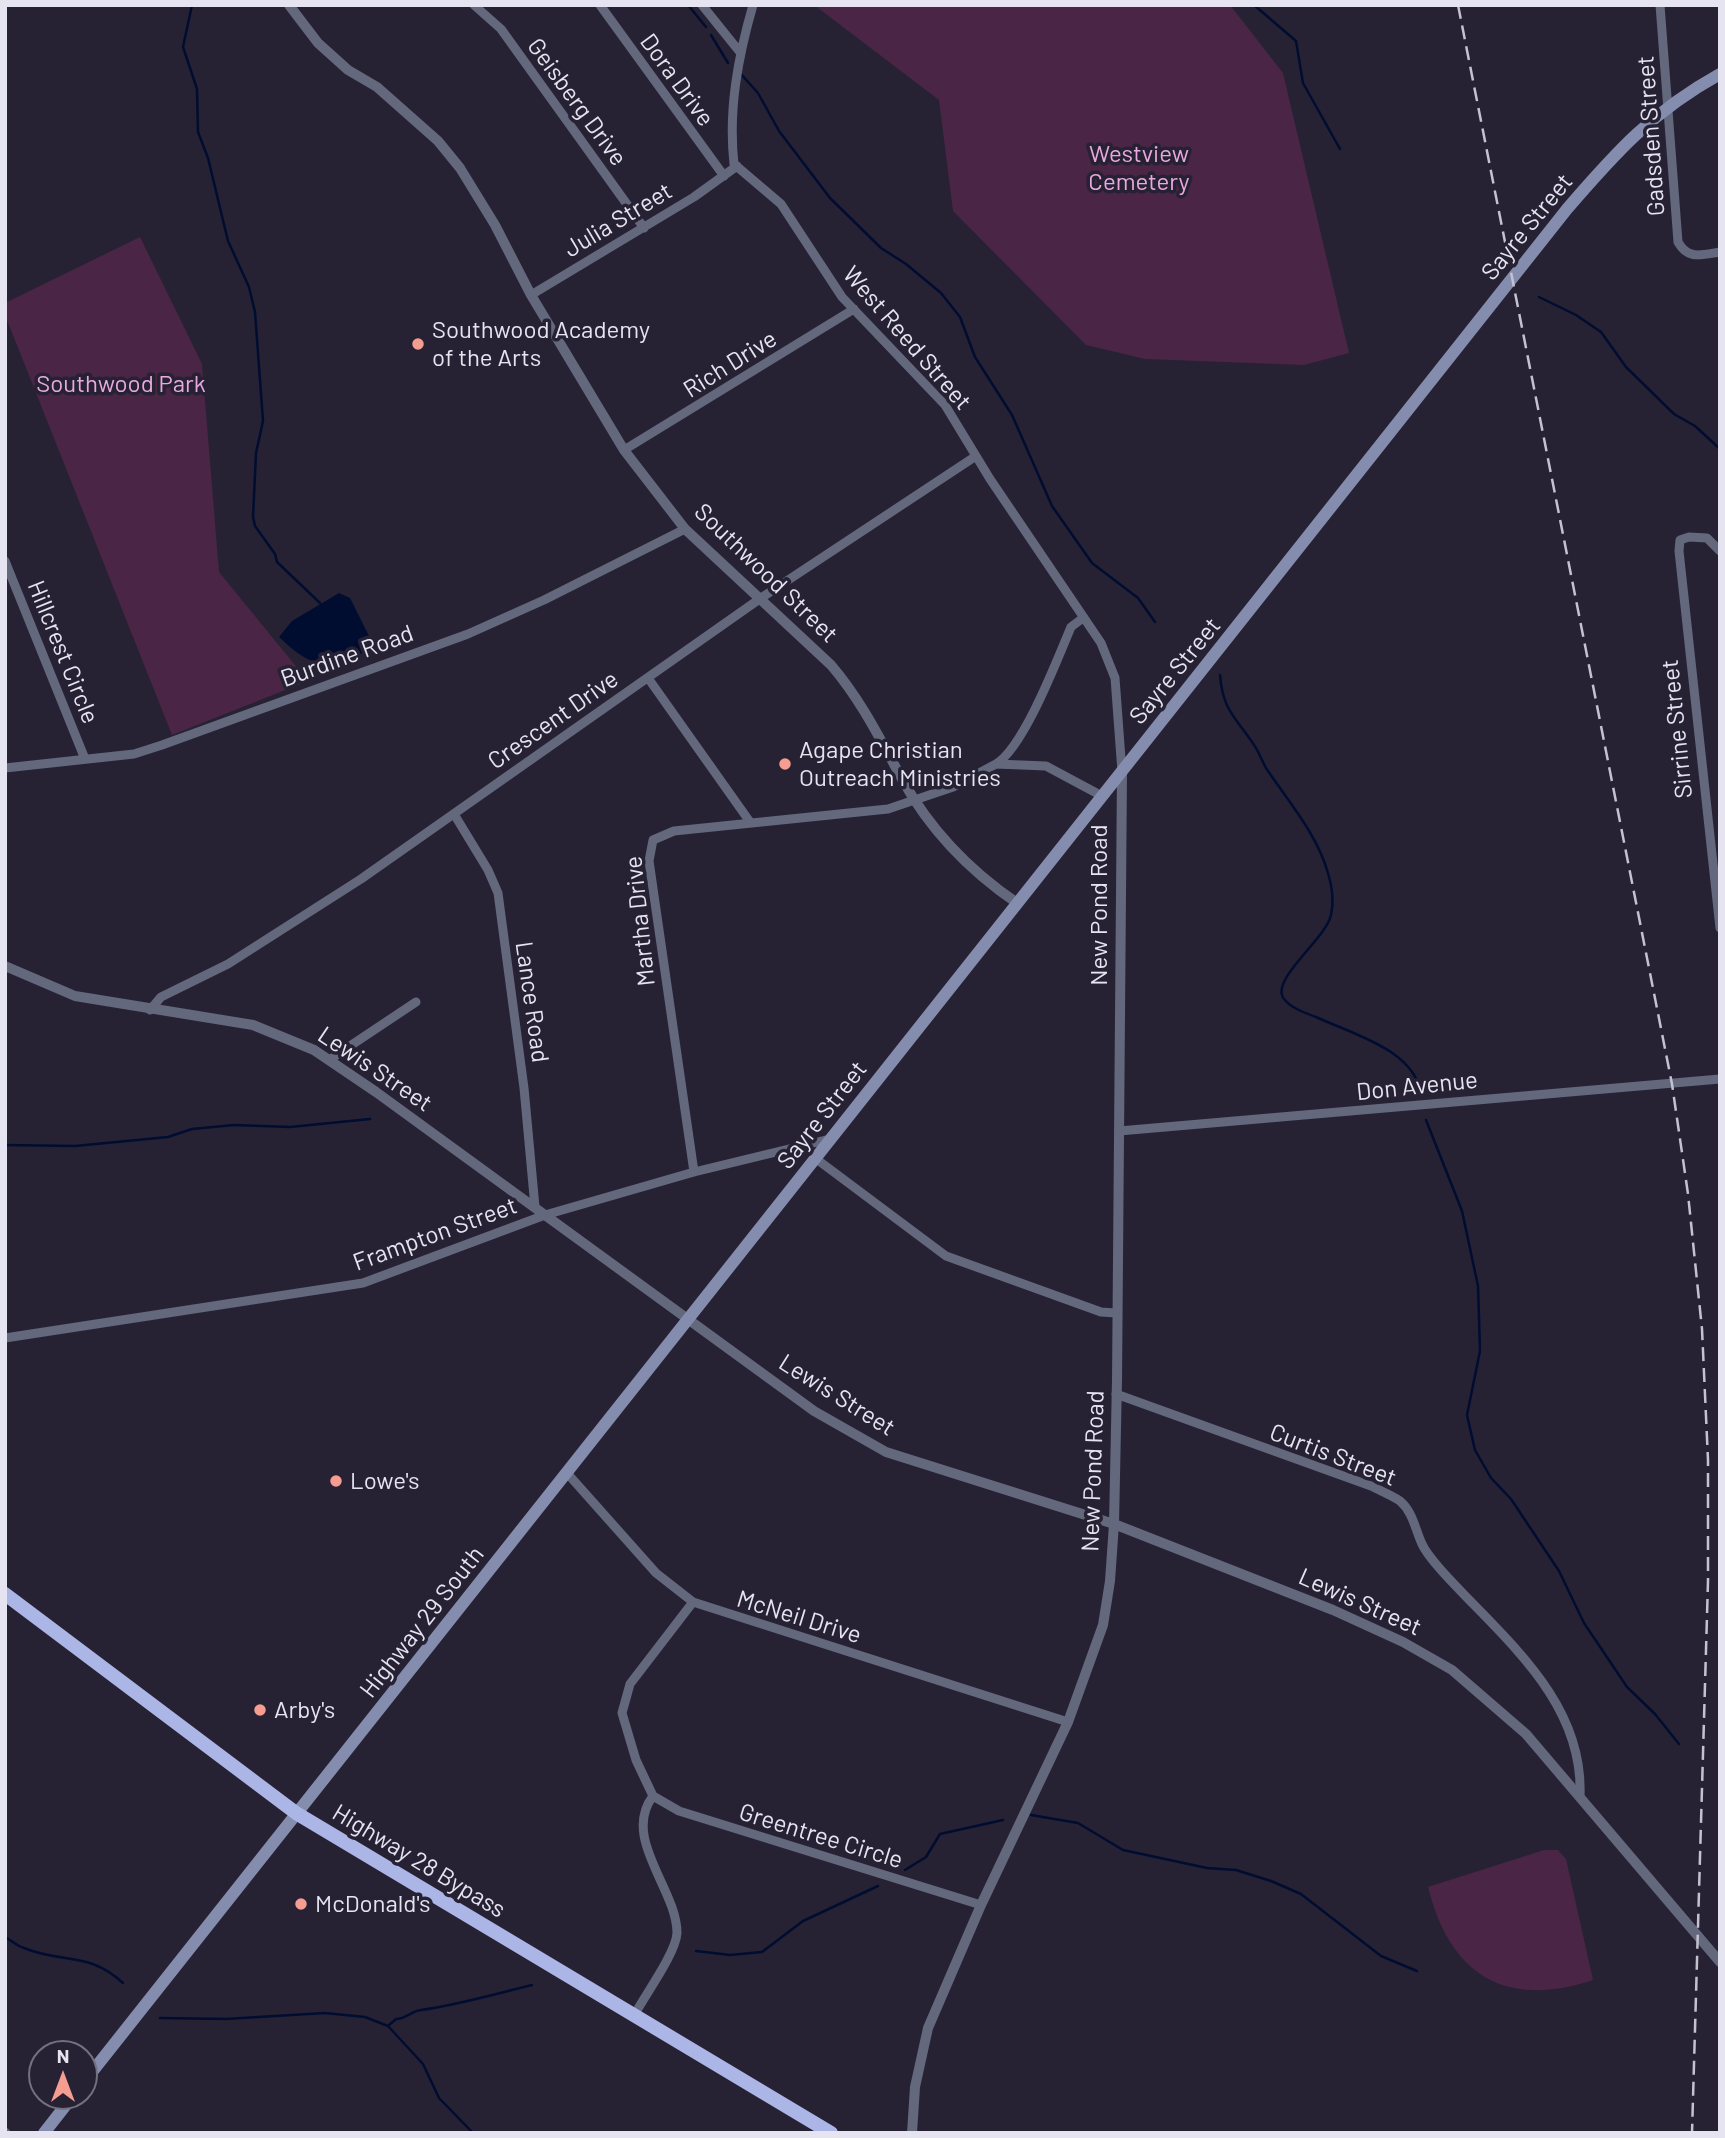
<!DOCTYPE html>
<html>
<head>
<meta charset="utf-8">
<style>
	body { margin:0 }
	#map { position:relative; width:1725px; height:2138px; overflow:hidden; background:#262234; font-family:Barlow,sans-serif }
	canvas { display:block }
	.frame { position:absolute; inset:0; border:7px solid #e6e4f1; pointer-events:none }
	.north { position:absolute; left:28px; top:2040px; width:70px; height:70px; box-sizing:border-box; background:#262234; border:2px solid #737080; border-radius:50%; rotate:0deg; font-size:19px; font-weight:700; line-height:28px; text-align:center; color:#e6e4f1 }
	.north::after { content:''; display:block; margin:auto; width:24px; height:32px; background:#f59d90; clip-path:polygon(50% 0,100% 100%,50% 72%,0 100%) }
</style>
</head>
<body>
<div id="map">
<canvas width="1725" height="2138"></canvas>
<div class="frame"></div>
<div class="north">N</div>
</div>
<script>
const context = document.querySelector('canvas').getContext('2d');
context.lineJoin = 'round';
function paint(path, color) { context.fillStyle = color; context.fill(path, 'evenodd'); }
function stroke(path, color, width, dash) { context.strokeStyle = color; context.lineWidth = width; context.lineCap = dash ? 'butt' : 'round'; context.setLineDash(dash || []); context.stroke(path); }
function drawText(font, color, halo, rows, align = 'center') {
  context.font = font + ' Barlow,sans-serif'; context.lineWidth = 7; context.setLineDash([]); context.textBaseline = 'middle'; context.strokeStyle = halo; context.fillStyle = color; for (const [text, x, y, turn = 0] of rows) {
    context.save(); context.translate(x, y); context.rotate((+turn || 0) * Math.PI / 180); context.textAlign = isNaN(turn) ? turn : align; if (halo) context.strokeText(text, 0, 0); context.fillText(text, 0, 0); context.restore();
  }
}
const green = new Path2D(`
	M814 5H1230L1283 73 1349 353 1304 365 1145 359 1086 345 953 211 939 100Z
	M140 237 202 364 219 572 308 681 172 735 5 315V303Z
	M1544 1850H1558L1566 1859 1593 1980C1506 2009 1450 1976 1428 1887Z`);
const water = new Path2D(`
	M339 593 350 598 369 636 363 653C321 668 312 668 279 637L292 621Z`);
const stream = new Path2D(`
	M192 5 183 47 197 89 198 132 208 158 228 241 249 287 255 312 263 421 256 453 253 517 255 526 275 554 277 562 320 603
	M688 5 706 27
	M1254 5 1296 41 1303 83 1340 149
	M711 35 728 63
	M740 73 758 93 779 131 830 198 881 248 906 264 941 293 960 317 975 357 1012 415 1052 506 1092 563 1138 598 1155 622
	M1539 297 1576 315 1601 332 1626 367 1674 414 1695 426 1720 449
	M1220 675C1223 712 1236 717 1254 745 1259 752 1262 761 1266 768 1288 801 1317 834 1328 873 1332 886 1334 902 1331 915 1326 939 1269 980 1284 999 1291 1008 1305 1013 1316 1017 1352 1034 1416 1050 1421 1095
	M1426 1120 1462 1211 1478 1286 1480 1351 1467 1415 1475 1450 1491 1478 1511 1499 1559 1571 1584 1623 1627 1687 1655 1714 1679 1744
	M5 1145 75 1146 168 1137 192 1129 234 1125 290 1127 370 1119
	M1031 1815 1078 1823 1123 1850 1207 1868 1236 1870 1271 1881 1301 1894 1381 1956 1417 1971
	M905 1870 926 1857 940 1834 1003 1820
	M5 1937C11 1940 17 1946 24 1948 63 1964 88 1951 123 1983
	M696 1951 730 1955 762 1952 803 1921 878 1886
	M160 2018 225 2019 325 2013 365 2017 388 2026 423 2064 439 2098 473 2133
	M388 2026 396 2019C406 2019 411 2011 421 2010 458 2005 495 1994 532 1985`);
const minor = new Path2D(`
	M474 5 501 29 644 228
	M600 5 724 176
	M702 5 739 51
	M753 5C738 57 728 110 734 164L781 204 842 297 945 405 990 479 1101 643 1115 678 1122 772
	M1660 5 1678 242C1688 260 1701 255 1720 252
	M531 295 694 197 737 166
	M624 450 854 309
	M1720 551 1707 538 1689 537 1680 540 1679 551 1720 928
	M5 561 85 759
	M648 678 750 822
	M996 764C1024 747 1057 660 1071 627L1083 618
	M5 768 134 754 162 745 468 634 544 600 685 529
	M454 814 488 870 498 893 524 1088 535 1207
	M150 1010 161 997 228 964 361 879 761 598 976 456
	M329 1060 416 1002
	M1119 1131 1720 1079
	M815 1158 946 1256 1101 1312 1116 1313
	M694 1172 649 861 653 840 674 831 888 809 953 787 996 764 1046 766 1102 796
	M5 1338 363 1283 545 1215 694 1172 830 1139
	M1116 1394 1371 1486C1381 1491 1391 1495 1400 1501 1413 1512 1415 1529 1422 1544 1426 1553 1434 1562 1441 1570 1500 1636 1584 1698 1580 1796
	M567 1473 656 1573 693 1602 1068 1722
	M693 1602 630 1684 622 1713 636 1760 653 1796 679 1811 981 1905
	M635 2014C645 1995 676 1953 677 1933 677 1889 621 1838 653 1796
	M5 2132 6 2133`);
const tertiary = new Path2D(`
	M289 5 318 43 348 70 377 87 438 141 460 168 495 225 531 295 624 450 685 529 831 665C861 700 880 739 902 779 930 830 970 871 1017 903
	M5 966 75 996 253 1025 314 1050 376 1092 814 1411 886 1452 1114 1524 1333 1610 1403 1642 1452 1670 1526 1734 1720 1962
	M912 2133 915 2087 928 2028 981 1905 1068 1722 1103 1625 1110 1581 1114 1524 1117 1380 1122 772`);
const secondary = new Path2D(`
	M84 2082 1567 209C1616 152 1653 111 1720 74
	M44 2133 73 2096`);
const trunk = new Path2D(`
	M5 1594 296 1813 831 2133`);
const rail = new Path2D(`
	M1458 5 1672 1084 1688 1194 1702 1329 1708 1460V1581L1692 2133`);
const markers = [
	[418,344,7,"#f59d90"],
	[785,764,7,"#f59d90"],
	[336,1481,7,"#f59d90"],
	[260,1710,7,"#f59d90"],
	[301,1904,7,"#f59d90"]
];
const streetNames = [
	["Dora Drive",677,80,54],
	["Geisberg Drive",577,102,54],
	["Gadsden Street",1651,136,-94],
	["Julia Street",618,220,-31],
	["Sayre Street",1527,227,-51],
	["West Reed Street",907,338,49],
	["Rich Drive",730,364,-32],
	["Southwood Street",766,573,44],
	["Hillcrest Circle",63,652,68],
	["Burdine Road",347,656,-20],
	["Sayre Street",1175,671,-51],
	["Crescent Drive",553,720,-35],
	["Sirrine Street",1677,729,-96],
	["New Pond Road",1099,905,-90],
	["Martha Drive",640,921,-96],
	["Lance Road",532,1002,82],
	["Lewis Street",375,1069,34],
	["Don Avenue",1417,1086,-6],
	["Sayre Street",822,1115,-52],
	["Frampton Street",435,1234,-20],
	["Lewis Street",837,1395,32],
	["Curtis Street",1333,1455,21],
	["New Pond Road",1093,1471,-88],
	["Lewis Street",1360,1602,24],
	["McNeil Drive",799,1617,17],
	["Highway 29 South",422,1622,-52],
	["Greentree Circle",821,1836,17],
	["Highway 28 Bypass",419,1861,31]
];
const parkNames = [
	["Westview",1139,154],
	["Cemetery",1139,182],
	["Southwood Park",121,384]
];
const poiNames = [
	["Southwood Academy",432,330],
	["of the Arts",432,358],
	["Agape Christian",799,750],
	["Outreach Ministries",799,778],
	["Lowe's",350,1481],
	["Arby's",274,1710],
	["McDonald's",315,1904]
];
paint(green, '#4a2545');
paint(water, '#000d30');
stroke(stream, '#000d30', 2.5);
stroke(minor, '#63687d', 9);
stroke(tertiary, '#63687d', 10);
stroke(secondary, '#858dae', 12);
stroke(trunk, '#acb6e6', 14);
stroke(rail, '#c4c2d0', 2.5, [14, 7]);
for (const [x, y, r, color] of markers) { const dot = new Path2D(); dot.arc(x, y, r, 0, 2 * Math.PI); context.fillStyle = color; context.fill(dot); stroke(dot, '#262234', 2.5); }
drawText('24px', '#e6e4f1', '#262234', streetNames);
drawText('24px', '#eaa8e0', '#262234', parkNames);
drawText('24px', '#e6e4f1', '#262234', poiNames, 'left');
</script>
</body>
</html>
